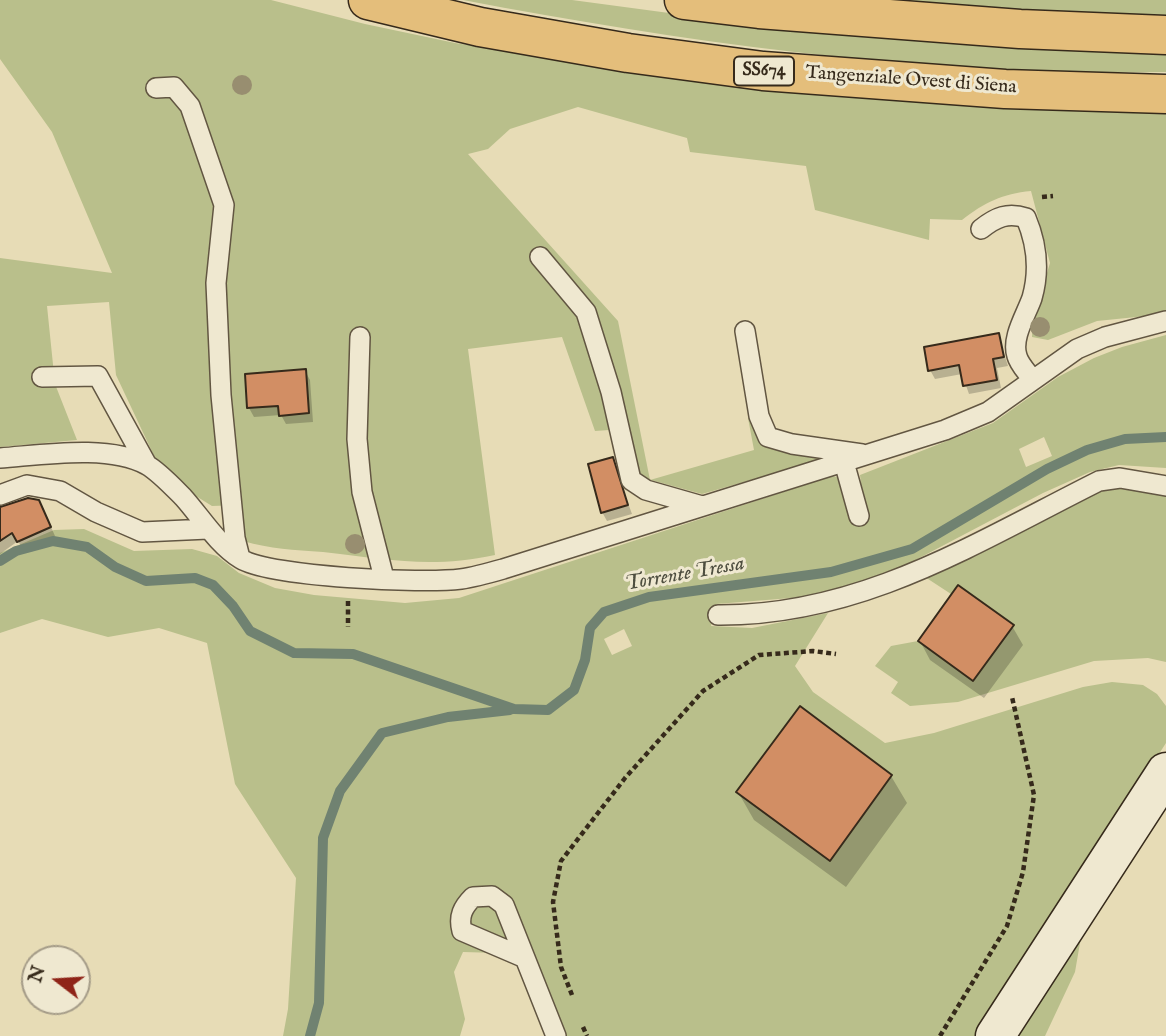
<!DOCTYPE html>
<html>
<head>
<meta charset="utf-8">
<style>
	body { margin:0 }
	#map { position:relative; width:1166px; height:1036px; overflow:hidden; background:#e7dcb6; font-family:"IM FELL English",serif }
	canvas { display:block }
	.north { position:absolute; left:21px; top:945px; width:70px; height:70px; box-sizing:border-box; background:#efe8d0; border:2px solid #a59c88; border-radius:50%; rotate:287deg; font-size:19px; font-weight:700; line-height:28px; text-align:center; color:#362a1b }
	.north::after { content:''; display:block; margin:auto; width:24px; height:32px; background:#8f2418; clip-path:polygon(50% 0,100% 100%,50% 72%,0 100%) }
</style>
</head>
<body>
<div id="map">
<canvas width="1166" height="1036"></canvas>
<div class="north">N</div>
</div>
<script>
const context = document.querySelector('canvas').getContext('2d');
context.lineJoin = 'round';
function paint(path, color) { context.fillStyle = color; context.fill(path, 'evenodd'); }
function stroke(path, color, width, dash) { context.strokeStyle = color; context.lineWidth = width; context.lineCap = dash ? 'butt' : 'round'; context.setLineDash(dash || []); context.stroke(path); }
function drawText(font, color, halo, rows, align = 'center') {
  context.font = font + ' "IM FELL English",serif'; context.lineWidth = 6; context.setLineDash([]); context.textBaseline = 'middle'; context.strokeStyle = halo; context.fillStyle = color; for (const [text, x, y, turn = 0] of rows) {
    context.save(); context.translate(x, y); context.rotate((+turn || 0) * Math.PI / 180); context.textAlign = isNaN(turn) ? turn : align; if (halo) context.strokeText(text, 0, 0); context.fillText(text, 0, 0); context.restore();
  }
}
const green = new Path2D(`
	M0 0H271L365 24 455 43 748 88 1166 111V314L1097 321 1048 340 1032 337 1033 319 1050 263 1031 191C1002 194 985 202 962 220L930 219 929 240 815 210 806 166 690 152 687 138 578 107 510 129 488 149 468 154 618 321 650 480 754 450 748 418 752 417 822 454 824 459 702 494 651 480 654 502 625 479 609 430 595 431 562 337 468 349 495 555C429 569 388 559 323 552 293 550 271 549 243 541L239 505 212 506 191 493 155 458 116 375 109 302 47 306 55 384 77 440 0 447V258L112 273 52 132 0 59Z
	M463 0H572L684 15 1002 47 1166 49V72C930 76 694 44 463 0Z
	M898 0H1166V16L999 9Z
	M1166 335V468L1119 465 1090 472 1043 493 906 565 843 588 804 597 716 604 711 626 752 628 828 613 795 666 813 692 885 743 934 733 1083 687 1112 682 1143 685 1157 694 1166 706V743L1022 964 980 1036H566L533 954 463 952 454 972 465 1019 460 1036H283L288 1009 296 878 235 784 207 643 159 628 108 637 42 619 0 633V553L54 530 84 529 134 551 192 549 217 556 239 573 275 588 314 595 405 603 459 598 832 476 837 477 842 491 861 483 860 475 993 423 1058 377 1094 358 1122 347ZM1044 437 1052 456 1026 467 1019 449ZM624 629 632 646 612 655 604 639Z
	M1120 487 1166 494V662L1148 658 1094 661 958 702 910 706 891 693 898 682 875 666 891 646 918 641 973 681 1013 625 958 585 951 594 925 577 1102 490Z
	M1081 937 1075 972 1045 1036H1014Z`);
const shadow = new Path2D(`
	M998 335 1008 366 997 368 1001 388 969 394 962 374 935 379 930 370Z
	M305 371 310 380 313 422 286 424 281 415 254 417 249 408Z
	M612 459 632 514 607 521 602 512Z
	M0 509 44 511 55 536 23 550 18 541 0 554Z
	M1012 626 1023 645 984 698 930 660 920 641Z
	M891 776 907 803 846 887 754 820 738 792Z`);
const stream = new Path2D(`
	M0 561 16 551 53 541 87 547 115 567 146 581 195 578 213 585 233 606 250 631 294 653 353 654 514 709 548 710 574 690 585 660 590 628 604 612 649 597 831 572 912 549 1047 469 1087 450 1125 439 1166 437
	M310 1036 319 1003 323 838 340 791 382 733 448 717 510 710`);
const building = new Path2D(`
	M999 333 1004 357 993 359 997 380 963 386 959 365 928 371 924 347Z
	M306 369 309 413 279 416 278 406 247 408 245 374Z
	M613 457 628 505 601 513 588 464Z
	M28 498 39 500 51 527 17 542 12 533 0 541V507Z
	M958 585 1014 625 973 681 918 641Z
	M800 706 892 775 830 861 736 792Z`);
const path = new Path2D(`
	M1042 197 1053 196
	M348 601V627
	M572 995 561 967 553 902 561 861 625 778 703 691 759 655 813 651 836 654
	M583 1027 587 1036
	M940 1036 1007 926 1023 872 1034 795 1012 697`);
const lane = new Path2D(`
	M156 88 174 87 190 106 224 205 216 283 221 395 235 538 240 558
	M981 229C996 217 1008 212 1026 218 1037 244 1040 270 1032 298 1026 315 1011 338 1017 356 1019 364 1027 372 1032 379
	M540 257 586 312 611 392 631 480 646 490 702 506
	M745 331 759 416 768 437 792 444 862 454
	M360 337 357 439 362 492 384 578
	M42 377 98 376 147 465
	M0 458C42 455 109 444 147 465 159 472 173 487 183 497 201 517 217 544 241 559 271 577 423 584 461 579 475 577 489 573 503 569L945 430 988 412 1077 349 1105 337 1166 321
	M844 462 859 516
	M0 495 27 485 60 491 96 512 142 532 208 529
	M718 615C861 616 975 543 1099 481L1120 478 1166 486
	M525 958 462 931C458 916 463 907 473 897L492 896 504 905 556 1036`);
const secondary = new Path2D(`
	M995 1036 1166 772`);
const highway = new Path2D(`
	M368 0 480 27 628 53 763 71 1005 89 1166 94
	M684 0 759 9 1020 29 1166 35`);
const trees = [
	[242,85],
	[1040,327],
	[355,544]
];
const shields = [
	[764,71,60]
];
const shieldNames = [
	["SS674",764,71]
];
const streetNames = [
	["Tangenziale Ovest di Siena",911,81,4]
];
const waterNames = [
	["Torrente Tressa",685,575,-10]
];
paint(green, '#b9bf8b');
paint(shadow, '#0003');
stroke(stream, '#708271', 10);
paint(building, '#d28e64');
stroke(building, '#362a1b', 2);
stroke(lane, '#625642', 22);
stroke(secondary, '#362a1b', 41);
stroke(highway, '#362a1b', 41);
stroke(path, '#362a1b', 4.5, [5, 3.5]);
stroke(lane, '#efe8d0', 19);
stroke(secondary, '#efe8d0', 38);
stroke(highway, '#e4be7b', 38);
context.fillStyle = '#988e70';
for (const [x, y] of trees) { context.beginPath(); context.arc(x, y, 10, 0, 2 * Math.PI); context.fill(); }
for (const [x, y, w] of shields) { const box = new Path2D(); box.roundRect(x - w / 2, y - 14.5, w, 29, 5); context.fillStyle = '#efe8d0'; context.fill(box); stroke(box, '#362a1b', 2); }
drawText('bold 18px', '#362a1b', null, shieldNames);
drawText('19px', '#362a1b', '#efe8d0', streetNames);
drawText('italic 21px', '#4e4e3f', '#efe8d0', waterNames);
</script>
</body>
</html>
